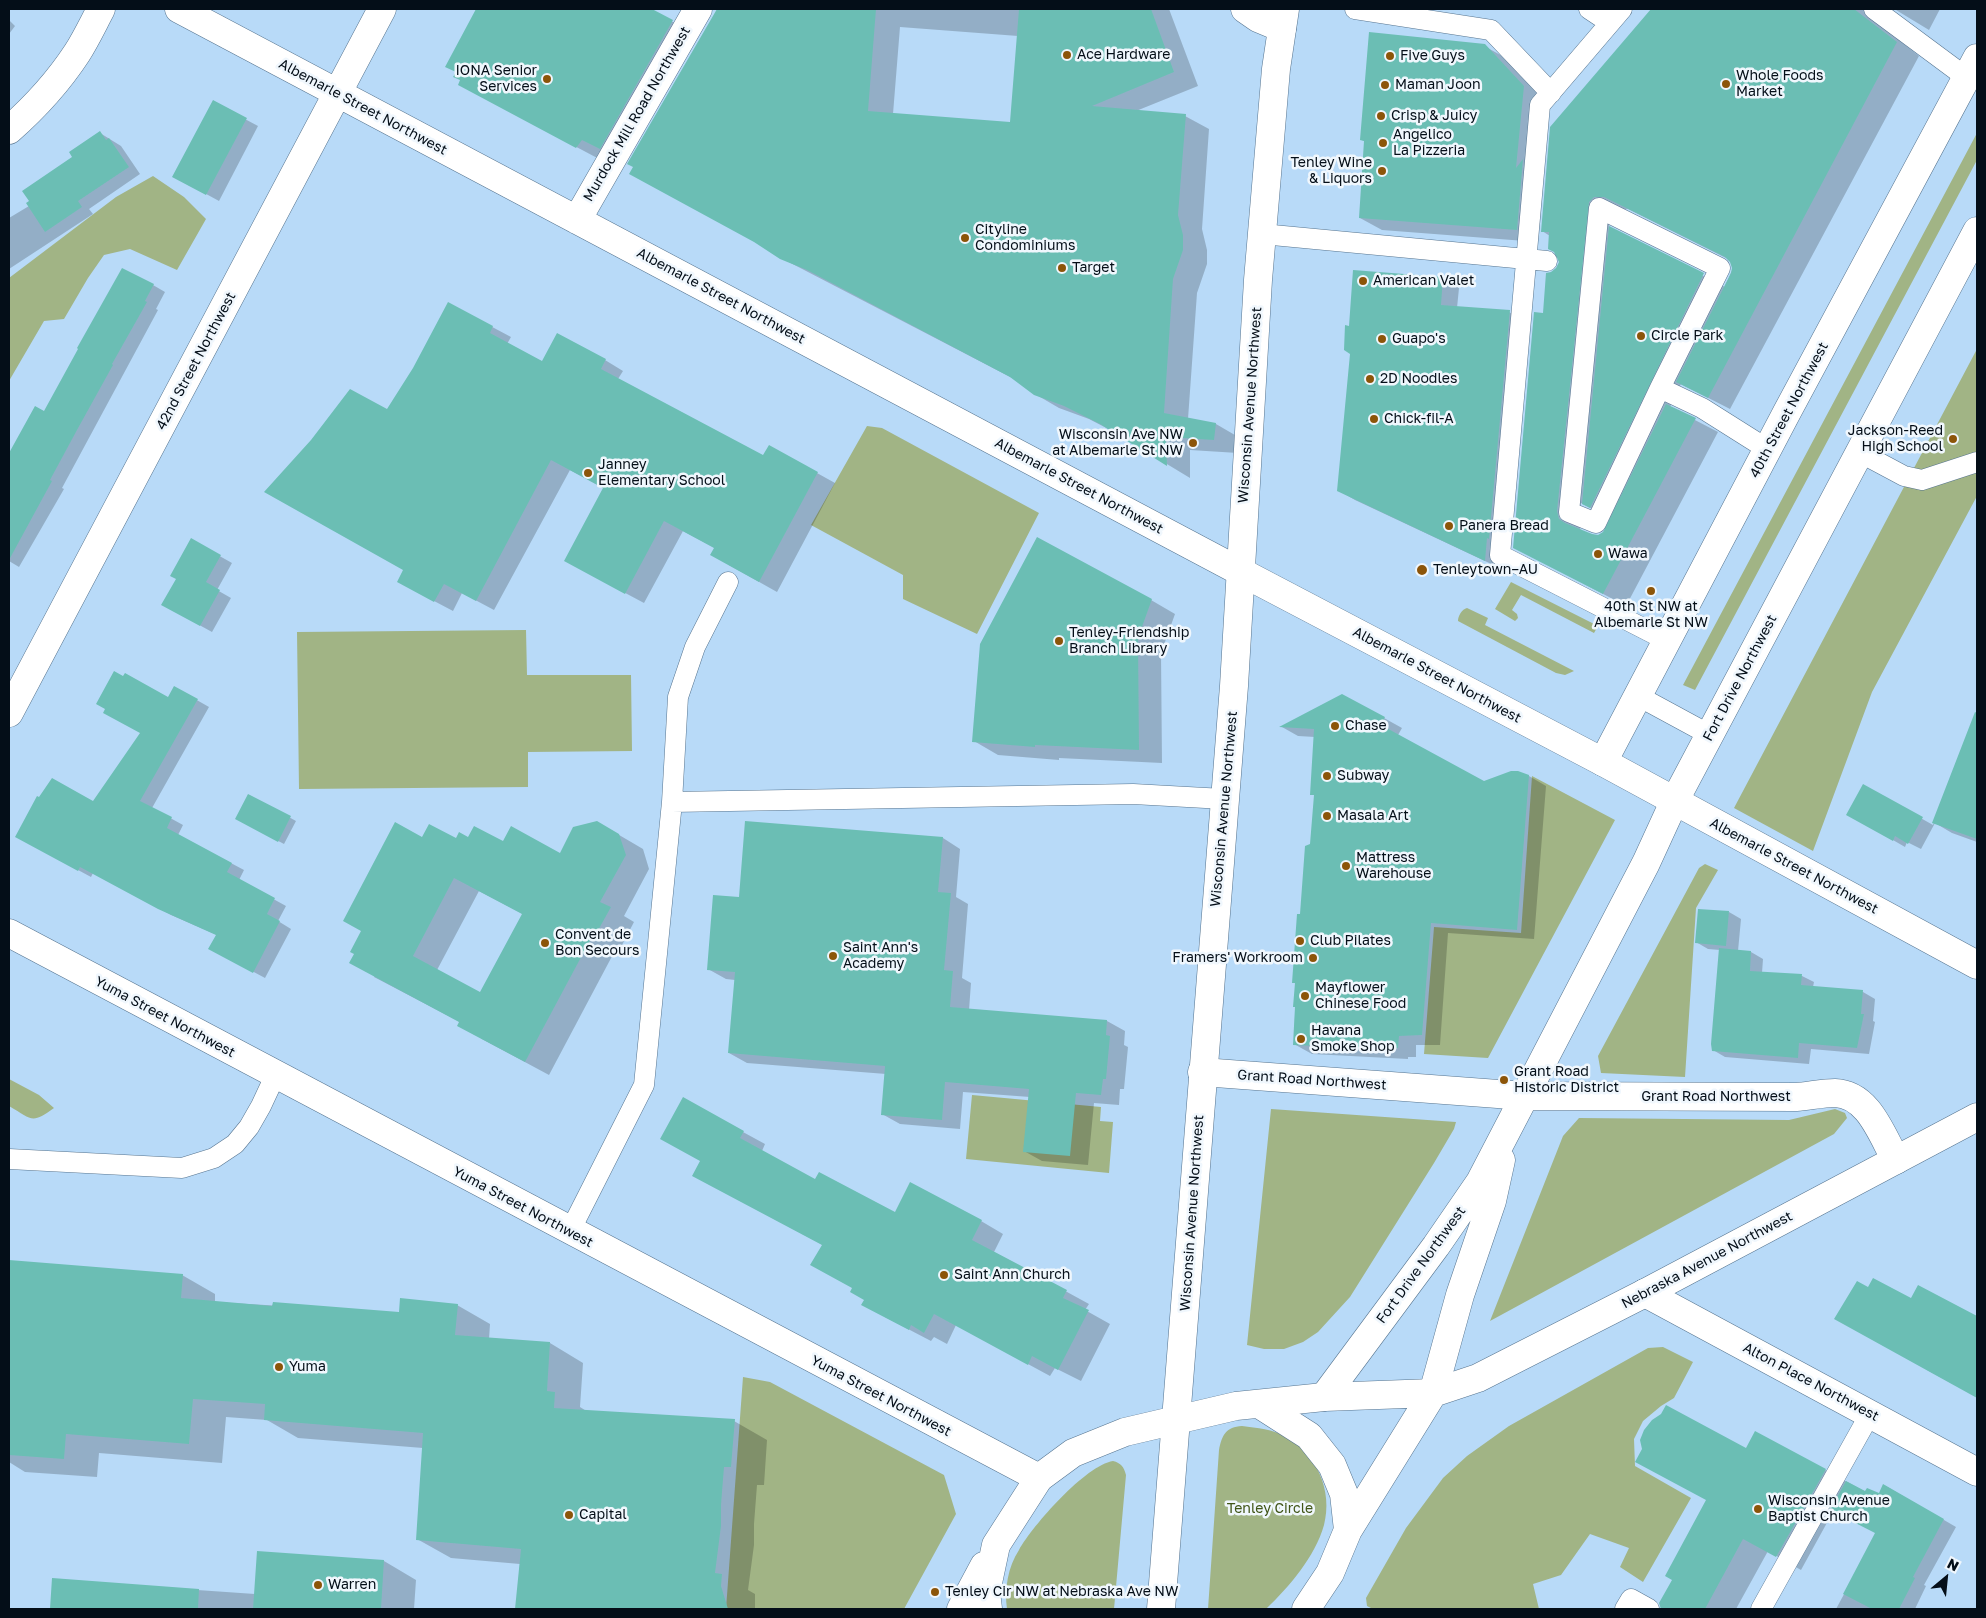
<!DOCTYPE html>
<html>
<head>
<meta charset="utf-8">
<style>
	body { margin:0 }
	#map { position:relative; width:1986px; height:1618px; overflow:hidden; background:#b8daf8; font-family:"Golos Text",sans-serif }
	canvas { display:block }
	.frame { position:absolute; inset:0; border:10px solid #040e18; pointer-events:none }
	.north { position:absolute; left:1921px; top:1553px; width:50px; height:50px; -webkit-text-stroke:4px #f0f7fd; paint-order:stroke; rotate:28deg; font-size:14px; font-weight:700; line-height:20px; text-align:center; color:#040e18 }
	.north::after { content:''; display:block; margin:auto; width:18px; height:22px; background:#040e18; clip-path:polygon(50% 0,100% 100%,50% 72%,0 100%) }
</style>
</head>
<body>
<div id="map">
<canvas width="1986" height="1618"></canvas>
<div class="frame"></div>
<div class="north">N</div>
</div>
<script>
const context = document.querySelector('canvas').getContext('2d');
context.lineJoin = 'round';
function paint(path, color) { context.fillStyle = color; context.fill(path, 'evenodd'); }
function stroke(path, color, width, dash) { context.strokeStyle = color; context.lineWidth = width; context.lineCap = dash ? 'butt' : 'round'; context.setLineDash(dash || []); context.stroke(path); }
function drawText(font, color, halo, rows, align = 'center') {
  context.font = font + ' "Golos Text",sans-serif'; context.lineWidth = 5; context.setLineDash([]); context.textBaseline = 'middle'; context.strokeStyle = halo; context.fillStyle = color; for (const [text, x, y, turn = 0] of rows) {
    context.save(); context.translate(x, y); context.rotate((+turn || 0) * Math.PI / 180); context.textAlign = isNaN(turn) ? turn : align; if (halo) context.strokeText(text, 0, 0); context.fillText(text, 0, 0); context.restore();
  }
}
const green = new Path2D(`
	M1977 133V160L1695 690 1683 685Z
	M153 176 184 197 206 219 177 270 130 249 104 255 88 278 64 319 44 321 9 381V278L116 197Z
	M1977 349V496L1872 692 1813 851 1734 808Z
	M867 426 882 428 1039 513 977 634 903 599V575L811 525Z
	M1511 582 1598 626 1594 633 1521 595 1512 610 1517 614 1518 618 1515 621 1495 609Z
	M1467 608 1488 618 1485 625 1574 671 1565 675 1556 673 1458 621C1458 616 1462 609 1467 608Z
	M526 630 527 675H631L632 751 528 752V787L299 789 297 632Z
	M1532 776 1615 820 1488 1058 1424 1054 1434 927 1521 933Z
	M1705 864 1718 870 1696 908 1685 1077 1601 1073 1598 1056 1699 868Z
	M9 1079 39 1095 54 1108C31 1125 32 1119 9 1106Z
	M972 1095 1101 1107 1100 1121 1113 1122 1109 1173 966 1159Z
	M1271 1109 1456 1122 1454 1129 1434 1163 1350 1297 1318 1332 1303 1342 1284 1349H1264L1247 1345Z
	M1835 1109 1845 1113 1847 1118 1834 1134 1490 1321 1563 1136 1579 1118 1789 1120Z
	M1663 1347 1693 1362 1674 1398 1661 1406 1643 1421 1634 1439 1635 1466 1691 1498 1643 1582 1620 1567 1629 1548 1590 1534 1561 1575 1533 1584 1539 1609H1373L1367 1606 1366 1598 1406 1528 1443 1478 1467 1456 1509 1426 1648 1348Z
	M743 1377 770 1382 944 1475 956 1514 904 1609H726Z
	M1242 1426C1257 1428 1273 1429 1286 1437 1317 1454 1333 1491 1324 1525 1315 1557 1289 1587 1266 1609H1208L1219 1450C1222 1435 1226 1427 1242 1426Z
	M1113 1461C1121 1463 1124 1467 1126 1475L1114 1609H1007C1004 1589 1008 1567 1019 1550 1033 1525 1086 1465 1113 1461Z`);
const shadow = new Path2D(`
	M477 9H649L697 35 601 160 484 98 462 80 457 72 447 66Z
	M718 9H1169L1198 86 1136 111 1185 116 1209 129 1202 229 1207 250V264L1197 293 1188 419 1216 424 1240 438 1238 453 1190 450V478L1114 432 1089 419 1059 408 1035 394 1016 380 781 258 703 38ZM900 27 1018 36 1012 123 893 114Z
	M1653 9H1940L1929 30 1896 10H1891L1884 22 1889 32 1919 56 1730 409 1681 384 1670 407 1718 432 1626 606 1514 547 1544 314 1560 262 1550 236 1542 231 1551 128ZM1628 209 1730 260 1733 268 1725 287 1609 228 1611 215 1616 210ZM1581 503 1611 519 1604 533 1598 536 1581 531 1579 524Z
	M9 20 15 26 9 34Z
	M1484 46 1506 58 1545 100 1538 168 1544 172 1538 242 1382 230 1360 218 1366 142 1362 140Z
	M213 102 258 126 219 201 186 183Z
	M100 133 121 146 140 174 89 209 93 214 9 269V218L29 206Z
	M1443 278 1459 288 1457 308 1509 312 1526 321 1502 569 1355 500 1338 490 1351 354 1350 327Z
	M153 285 165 292 156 309 158 310 62 488 64 489 19 567 9 561V482L18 464 9 459V455L35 407 45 412Z
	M449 304 511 337 507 344 543 362 605 360 623 371 618 379 764 457 817 473 835 483 777 592 729 565 715 548 683 531 644 603 584 571 605 489 570 470 494 610 462 593 453 611 417 592 405 570 388 411 414 368Z
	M191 540 232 563 217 590 231 598 212 632 163 605 177 579Z
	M1151 600 1175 614 1161 653 1162 763 1059 758V760L998 755 974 741Z
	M174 687 209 707 152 808 183 825 178 835 244 870 239 880 286 906 278 921 291 929 265 978 222 955 217 935 171 915 93 873 91 877 28 843 94 802 169 699Z
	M1384 718 1402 728 1398 735 1484 782 1529 776 1546 786 1534 939 1448 933 1440 1045H1416V1057H1408V1059L1312 1054 1294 1044 1296 984 1293 982 1312 844 1316 796 1311 794 1315 737 1298 736 1282 727Z
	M1964 745 1977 749V842L1952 833 1935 823 1921 849 1907 842 1905 847 1848 814 1864 786 1933 825Z
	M249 795 296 821 284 844 237 819Z
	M597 822 643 849 649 869 624 916 634 922 621 947 618 945 549 1075 482 1039 460 1022 374 977 422 838 469 839 503 843 560 854ZM479 891 523 914 481 994 437 970Z
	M943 838 960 849 956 897 968 904 962 978 971 983 969 1010 1107 1021 1125 1031 1124 1045 1128 1047 1124 1089H1120L1119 1105 1094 1103 1088 1165 1042 1161 1024 1151 1030 1097 963 1092 960 1129 900 1124 882 1114 886 1074 747 1063 729 1053 735 980 726 979 708 969 740 898Z
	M1729 912 1741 919 1738 951 1751 952 1763 959 1762 973 1802 976 1814 982 1813 987 1863 992 1875 999 1873 1021 1875 1022 1869 1054 1811 1049 1809 1064 1725 1057 1713 1050 1720 950 1708 949 1696 942Z
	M743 1132 765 1144 762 1151 816 1181 895 1214 981 1221 1003 1234 994 1252 1089 1304 1085 1310 1110 1324 1081 1381 1055 1368 1050 1376 956 1325 947 1344 934 1337 931 1341 885 1317 853 1288 823 1245 694 1176Z
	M9 1261 182 1275 215 1294V1302L400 1313 457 1305 490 1324 489 1339 550 1343 583 1363 580 1407 588 1412 734 1421 767 1440 764 1485H757L754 1524V1545L748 1590 755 1594V1609H516L520 1564 451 1558 417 1539 423 1448 298 1438 267 1420 226 1417 222 1463 99 1453 97 1477 25 1472 9 1462Z
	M1868 1289 1911 1300 1977 1330V1397L1927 1370Z
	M1747 1450 1825 1470 1866 1492 1879 1495 1884 1485 1956 1527 1924 1585 1926 1586 1915 1609H1836L1877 1533 1834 1510 1801 1570 1768 1551 1736 1609H1666L1662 1607Z
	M384 1561 416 1580 414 1609H51L53 1580 255 1594Z`);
const building = new Path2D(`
	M476 9H652L673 20 600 149 582 140 576 148 458 85 460 80 453 77 456 72 445 67Z
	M717 9H876L868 111 1010 122 1019 9H1151L1174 72 1092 106 1186 114 1178 215 1183 235V250L1173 279 1164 413 1216 423 1214 440 1166 437 1167 466 1100 424 1064 406 1034 395 1010 377 807 270 780 259 754 242 629 174 633 167 627 164Z
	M1651 9H1854L1897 42 1708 398 1676 382 1731 273 1732 268 1730 262 1725 257 1604 197H1594L1589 202 1557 511 1559 519 1565 523 1592 534 1598 535 1603 532 1666 404 1696 418 1603 594 1513 548 1534 312 1543 313 1546 273 1551 272 1556 268 1559 262 1554 252 1548 249 1549 232H1541L1550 127Z
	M1369 32 1485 44 1524 86 1516 168 1523 159 1517 230 1359 218 1364 141 1360 140Z
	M213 100 247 118 206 195 172 177Z
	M100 131 106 140 109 138 129 167 78 201 82 207 45 232 26 203 29 201 22 191 72 157 69 152Z
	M1609 226 1704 273 1590 508 1582 504Z
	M122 268 154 284 145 301 147 302 112 364 113 365 77 430 50 480 52 481 9 560V453L35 406 44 411 78 349 77 348Z
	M1353 270 1443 277 1441 305 1510 310 1489 539 1487 538 1485 561 1337 491 1350 354 1344 350 1345 325 1349 326Z
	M448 302 493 326 490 333 542 361 557 333 606 359 601 369 763 455 769 445 818 472 759 582 710 555 714 548 664 521 625 594 564 561 603 488 551 460 476 601 444 584 434 602 397 582 403 570 264 492 311 440 350 389 387 409 413 368Z
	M1037 537 1152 599 1138 638 1139 750 1035 745V747L972 742 980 644Z
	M191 538 221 555 206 582 220 590 200 626 161 605 176 579 170 576Z
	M114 671 123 676 125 673 168 697 174 686 198 699 140 801 172 817 167 828 232 863 227 872 275 898 267 914 280 921 253 973 208 949 216 935 158 909 80 867 78 871 15 837 37 796 39 797 52 778 93 801 140 733 103 713 105 709 96 704Z
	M1342 694 1385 717 1381 725 1484 781 1511 771H1518L1529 775 1517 930 1431 923 1422 1035 1399 1036 1398 1048H1391L1390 1049 1293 1045 1295 1007H1293L1295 983H1292L1297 914H1300L1305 846 1310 844 1314 795H1310L1314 729 1279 727Z
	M1975 712 1977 713V839L1932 823Z
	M1863 784 1923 817 1908 844 1895 836 1893 841 1846 815Z
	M248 794 291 816 278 842 235 819Z
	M597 821 619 834 626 855 600 902 611 907 596 934 594 933 525 1062 457 1026 459 1022 349 963 354 954 350 952 361 931 343 921 395 822 422 837 429 824 456 838 459 832 468 837 474 826 503 841 511 826 560 853 573 827ZM454 878 522 914 480 992 413 956Z
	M745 821 943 837 938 892 951 893 944 970 953 971 950 1007 1107 1020 1106 1035 1110 1036 1106 1079H1103L1101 1095 1076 1093 1070 1156 1023 1152 1029 1089 945 1082 942 1120 881 1115 885 1066 728 1053 735 972 707 970 713 895 739 897Z
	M1698 909 1729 911 1726 946 1695 943Z
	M1719 948 1751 951 1750 971 1802 974 1801 985 1863 990 1861 1014H1864L1857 1048 1799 1043 1798 1058 1712 1051 1711 1044Z
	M683 1097 744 1131 740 1138 815 1179 819 1172 895 1212 910 1182 982 1220 972 1240 1067 1290 1063 1298 1089 1310 1058 1370 1032 1356 1028 1365 934 1314 924 1333 911 1325 909 1330 861 1305 864 1300 850 1292 852 1288 810 1265 822 1245 692 1176 700 1161 660 1139Z
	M9 1260 183 1274 181 1298 272 1306 273 1302 399 1312 400 1298 458 1304 455 1335 550 1342 547 1391 555 1392 554 1408 735 1419 731 1467H724L721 1505V1526L715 1573 722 1574 721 1586 728 1609H515L521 1549 416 1540 423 1433 264 1420 265 1404 193 1399 189 1444 66 1434 64 1459 9 1455Z
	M1873 1278 1911 1298 1918 1285 1977 1316V1398L1834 1319 1857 1281 1868 1287Z
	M1666 1405 1746 1448 1755 1431 1826 1469 1776 1557 1743 1539 1705 1609H1661L1659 1603 1672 1580 1665 1576 1706 1500 1635 1462 1642 1449 1640 1440 1644 1430 1652 1420 1661 1414Z
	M1846 1481 1865 1491 1867 1488 1879 1493 1883 1484 1944 1519 1913 1577 1915 1578 1899 1609H1872L1843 1594 1875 1533 1830 1510Z
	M257 1551 384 1560 381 1609H253Z
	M52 1578 199 1589 198 1609H50Z`);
const service = new Path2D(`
	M1355 9 1491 30 1551 93
	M1589 9 1610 23
	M1622 9 1540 105 1500 555 1668 641
	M1874 9 1967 78
	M1599 208 1720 268 1660 388 1596 523 1569 512Z
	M1262 234 1547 261
	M1660 388 1702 408 1767 449
	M1859 452 1904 476 1922 480 1977 462
	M1638 696 1710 735
	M672 802 1133 794 1224 799
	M9 1159 182 1168 214 1158 235 1144 249 1127 261 1106 275 1076
	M570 1231 644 1085 672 802 678 697 695 647 728 582
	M1625 1609 1631 1599 1649 1609
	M1761 1609 1870 1414`);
const minor = new Path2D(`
	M179 9 1241 572
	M9 130C34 108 58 82 77 53 86 39 93 24 101 9
	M577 220 698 9
	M9 713 382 9
	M1603 762 1787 412 1977 58
	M9 933 1039 1478
	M1202 1072 1525 1096 1796 1097C1809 1096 1823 1093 1835 1093 1869 1094 1882 1136 1896 1160
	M1645 1293 1977 1472
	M1433 1393 1460 1295 1492 1201 1501 1160
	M1324 1397 1436 1246 1480 1182 1646 863 1674 802 1977 231`);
const tertiary = new Path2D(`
	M1241 572 1603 762 1977 965`);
const secondary = new Path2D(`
	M1245 9 1258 18 1282 28`);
const primary = new Path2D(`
	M1259 1404 1309 1436 1332 1465 1344 1494 1348 1530
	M961 1609 984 1566
	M988 1609 986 1592 996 1545 1039 1478 1073 1453 1125 1432 1236 1406 1324 1397 1433 1393 1478 1378 1645 1293 1977 1117
	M1161 1609 1234 686 1258 280 1276 69 1285 9
	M1306 1609 1330 1573 1348 1530 1433 1393`);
const markers = [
	[1067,55,5,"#8c5509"],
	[1390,56,5,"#8c5509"],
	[547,79,5,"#8c5509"],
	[1726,84,5,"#8c5509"],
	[1385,85,5,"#8c5509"],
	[1381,116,5,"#8c5509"],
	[1383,143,5,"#8c5509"],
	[1382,171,5,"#8c5509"],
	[965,238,5,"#8c5509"],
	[1062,268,5,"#8c5509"],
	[1363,281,5,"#8c5509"],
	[1641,336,5,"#8c5509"],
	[1382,339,5,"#8c5509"],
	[1370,379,5,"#8c5509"],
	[1374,419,5,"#8c5509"],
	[1953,439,5,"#8c5509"],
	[1193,443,5,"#8c5509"],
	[588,473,5,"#8c5509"],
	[1449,526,5,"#8c5509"],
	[1598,554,5,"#8c5509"],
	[1422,570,6,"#8c5509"],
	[1651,591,5,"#8c5509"],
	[1059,641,5,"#8c5509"],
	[1335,726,5,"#8c5509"],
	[1327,776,5,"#8c5509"],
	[1327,816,5,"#8c5509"],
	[1346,866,5,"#8c5509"],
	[1300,941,5,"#8c5509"],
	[545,943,5,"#8c5509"],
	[833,956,5,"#8c5509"],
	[1313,958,5,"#8c5509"],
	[1305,996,5,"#8c5509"],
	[1301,1039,5,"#8c5509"],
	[1504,1080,5,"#8c5509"],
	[944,1275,5,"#8c5509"],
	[279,1367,5,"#8c5509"],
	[1758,1509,5,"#8c5509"],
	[569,1515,5,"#8c5509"],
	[318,1585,5,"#8c5509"],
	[935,1592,5,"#8c5509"]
];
const poiNames = [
	["Ace Hardware",1077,55],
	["Five Guys",1400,56],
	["IONA Senior",537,71,"right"],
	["Services",537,87,"right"],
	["Whole Foods",1736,76],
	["Market",1736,92],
	["Maman Joon",1395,85],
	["Crisp & Juicy",1391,116],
	["Angelico",1393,135],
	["La Pizzeria",1393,151],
	["Tenley Wine",1372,163,"right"],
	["& Liquors",1372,179,"right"],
	["Cityline",975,230],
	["Condominiums",975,246],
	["Target",1072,268],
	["American Valet",1373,281],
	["Circle Park",1651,336],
	["Guapo's",1392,339],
	["2D Noodles",1380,379],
	["Chick-fil-A",1384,419],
	["Jackson-Reed",1943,431,"right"],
	["High School",1943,447,"right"],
	["Wisconsin Ave NW",1183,435,"right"],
	["at Albemarle St NW",1183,451,"right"],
	["Janney",598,465],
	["Elementary School",598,481],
	["Panera Bread",1459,526],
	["Wawa",1608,554],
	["Tenleytown–AU",1433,570],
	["40th St NW at",1651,607,"center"],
	["Albemarle St NW",1651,623,"center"],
	["Tenley-Friendship",1069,633],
	["Branch Library",1069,649],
	["Chase",1345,726],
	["Subway",1337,776],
	["Masala Art",1337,816],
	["Mattress",1356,858],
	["Warehouse",1356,874],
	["Convent de",555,935],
	["Bon Secours",555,951],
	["Club Pilates",1310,941],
	["Saint Ann's",843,948],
	["Academy",843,964],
	["Framers' Workroom",1303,958,"right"],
	["Mayflower",1315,988],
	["Chinese Food",1315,1004],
	["Havana",1311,1031],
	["Smoke Shop",1311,1047],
	["Grant Road",1514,1072],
	["Historic District",1514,1088],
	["Saint Ann Church",954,1275],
	["Yuma",289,1367],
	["Wisconsin Avenue",1768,1501],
	["Baptist Church",1768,1517],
	["Capital",579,1515],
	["Warren",328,1585],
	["Tenley Cir NW at Nebraska Ave NW",945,1592]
];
const streetNames = [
	["Albemarle Street Northwest",363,107,28],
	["Murdock Mill Road Northwest",637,114,-60],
	["Albemarle Street Northwest",721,296,28],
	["42nd Street Northwest",196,361,-62],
	["Wisconsin Avenue Northwest",1250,405,-86],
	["40th Street Northwest",1789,410,-62],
	["Albemarle Street Northwest",1079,486,28],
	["Albemarle Street Northwest",1437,675,28],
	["Fort Drive Northwest",1740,678,-62],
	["Wisconsin Avenue Northwest",1224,809,-85],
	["Albemarle Street Northwest",1794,866,28],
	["Yuma Street Northwest",165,1017,28],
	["Grant Road Northwest",1312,1080,4],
	["Grant Road Northwest",1716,1097],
	["Yuma Street Northwest",523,1207,28],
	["Wisconsin Avenue Northwest",1192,1213,-86],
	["Nebraska Avenue Northwest",1707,1260,-28],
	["Fort Drive Northwest",1421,1265,-54],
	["Alton Place Northwest",1811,1382,28],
	["Yuma Street Northwest",881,1396,28]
];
const parkNames = [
	["Tenley Circle",1270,1509]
];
paint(green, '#a1b485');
paint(shadow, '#0003');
paint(building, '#6bbeb4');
stroke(service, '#56748f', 21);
stroke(minor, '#56748f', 29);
stroke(tertiary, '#56748f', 29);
stroke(secondary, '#56748f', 29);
stroke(primary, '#56748f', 29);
stroke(service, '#fff', 20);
stroke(minor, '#fff', 28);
stroke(tertiary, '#fff', 28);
stroke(secondary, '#fff', 28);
stroke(primary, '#fff', 28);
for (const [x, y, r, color] of markers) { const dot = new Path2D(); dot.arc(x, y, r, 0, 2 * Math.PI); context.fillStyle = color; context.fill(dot); stroke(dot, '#f0f7fd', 2); }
drawText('14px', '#040e18', '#f0f7fd', poiNames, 'left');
drawText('14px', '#040e18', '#f0f7fd', streetNames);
drawText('14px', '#405517', '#f0f7fd', parkNames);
</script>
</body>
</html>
